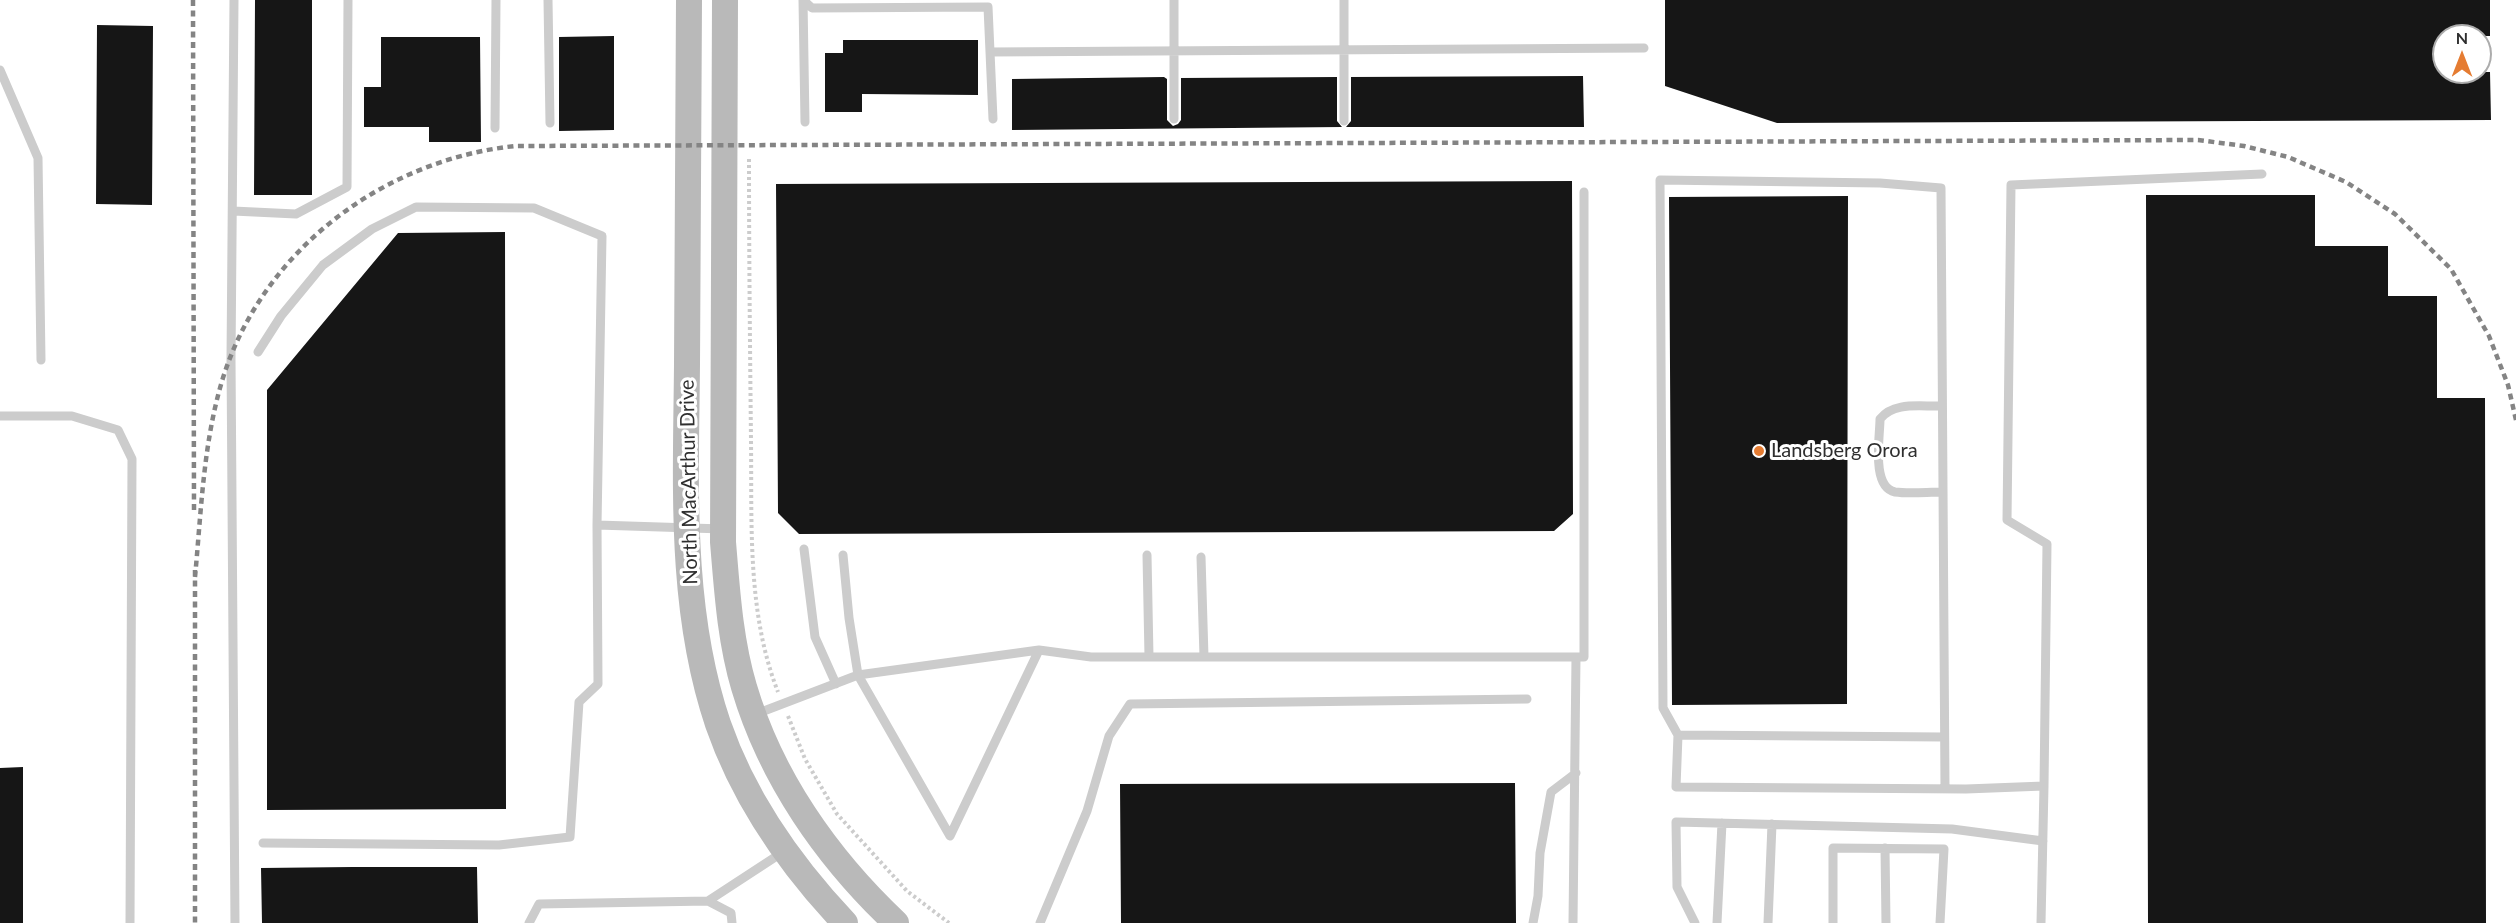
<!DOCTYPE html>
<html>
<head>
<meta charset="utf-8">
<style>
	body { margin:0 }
	#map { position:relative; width:2516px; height:923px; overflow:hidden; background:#fff; font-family:Lato,sans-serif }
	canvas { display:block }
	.north { position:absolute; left:2432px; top:24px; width:60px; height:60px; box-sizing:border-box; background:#fff; border:2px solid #acacac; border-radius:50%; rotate:0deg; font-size:16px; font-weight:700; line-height:24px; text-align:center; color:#2f2f2f }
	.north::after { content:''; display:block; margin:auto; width:21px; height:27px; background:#e57c32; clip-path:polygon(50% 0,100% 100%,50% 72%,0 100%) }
</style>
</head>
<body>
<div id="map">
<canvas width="2516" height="923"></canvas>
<div class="north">N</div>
</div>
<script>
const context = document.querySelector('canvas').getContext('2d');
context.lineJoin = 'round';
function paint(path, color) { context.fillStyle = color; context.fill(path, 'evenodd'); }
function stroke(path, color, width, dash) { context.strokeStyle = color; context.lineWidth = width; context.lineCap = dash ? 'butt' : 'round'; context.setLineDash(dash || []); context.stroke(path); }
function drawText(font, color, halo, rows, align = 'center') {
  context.font = font + ' Lato,sans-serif'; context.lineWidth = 6; context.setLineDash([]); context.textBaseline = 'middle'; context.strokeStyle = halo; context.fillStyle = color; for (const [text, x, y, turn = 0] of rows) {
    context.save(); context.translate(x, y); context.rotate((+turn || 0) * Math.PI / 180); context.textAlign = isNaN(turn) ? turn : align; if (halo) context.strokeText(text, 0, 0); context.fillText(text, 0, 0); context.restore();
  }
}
const building = new Path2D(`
	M255 0H312V195H254Z
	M1665 0H2490V36H2444V72H2490L2491 120 1777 123 1665 86Z
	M97 25 153 26 152 205 96 204Z
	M614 36V130L559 131V37Z
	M381 37H480L481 142H429V127H364V87H381Z
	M843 40H978V95L862 94V112H825V53H843Z
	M1583 76 1584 127H1346L1351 121V77Z
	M1164 77 1167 79V120L1173 126 1178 124 1181 120V78L1337 77V121L1342 127 1012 130V79Z
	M1572 181 1573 514 1554 531 799 534 778 513 776 184Z
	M2146 195H2315V246H2388V296H2437V398H2485L2486 923H2148Z
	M1848 196 1847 704 1672 705 1669 197Z
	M505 232 506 809 267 810V390L398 233Z
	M23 767V923H0V768Z
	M1515 783 1516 923H1121L1120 784Z
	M352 867H477L478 923H262L261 868Z`);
const path = new Path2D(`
	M749 159C749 253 750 347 751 441 752 525 747 613 778 692
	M788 716 805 759 837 814 907 891 949 923`);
const service = new Path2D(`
	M234 0 231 359 235 923
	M548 0 550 123
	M803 0 812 8 988 7 993 119
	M803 0 805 122
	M990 52 1644 48
	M0 70 38 158 41 360
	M1174 119V0
	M1344 121V0
	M495 128 496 0
	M233 211 296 214 347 187 348 0
	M258 352 281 316 323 265 372 229 416 207 534 208 602 236 597 525
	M1942 406C1921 407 1894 401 1880 419 1880 437 1871 487 1895 492 1910 494 1927 492 1942 492
	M0 416H72L118 430 132 459 130 923
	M804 549 815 637 836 684
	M843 555 849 618 858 675 1039 650
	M1147 555 1149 657
	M1201 557 1204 657
	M756 714 858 675 950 836 1039 650 1091 657H1584V192
	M1678 735 1943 737
	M2044 786 2047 544 2007 520 2011 185 2262 174
	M1945 789 1941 188 1880 183 1660 180 1663 708 1678 735 1676 787 1966 789 2044 786 2041 923
	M263 843 499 845 570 837 579 702 598 684 597 525 723 529
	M1885 848 1886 923
	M708 901 731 913 732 923
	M529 923 539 904 708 901 783 852
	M1040 923 1087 811 1109 736 1130 704 1527 699
	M1533 923 1538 896 1540 853 1551 792 1576 773
	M1573 923 1576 657
	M1695 923 1677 887 1676 822 1952 829 2043 841
	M1717 923 1722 823
	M1768 923 1772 824
	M1833 923V848L1944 849 1940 923`);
const secondary = new Path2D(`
	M689 0C688 121 687 242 687 364 686 484 679 609 718 724 744 799 791 866 845 923
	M725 0 723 542C727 590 730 640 744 687 771 778 827 858 896 923`);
const rail = new Path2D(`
	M193 0 194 510
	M195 570V923
	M195 577C201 514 203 449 220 388 257 254 381 160 515 146L2198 140 2244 146 2288 157 2346 182 2395 214 2451 269 2489 336 2508 385 2516 420`);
const markers = [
	[1759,451,6,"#e57c32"]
];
const poiNames = [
	["Landsberg Orora",1771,451]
];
const streetNames = [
	["North MacArthur Drive",689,482,-91]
];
paint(building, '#161616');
stroke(path, '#ccc', 4, [3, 3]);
stroke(service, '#ccc', 9);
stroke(secondary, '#b9b9b9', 26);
stroke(rail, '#848484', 4.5, [6, 4.5]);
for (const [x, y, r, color] of markers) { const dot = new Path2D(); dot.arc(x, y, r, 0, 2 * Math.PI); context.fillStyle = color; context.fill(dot); stroke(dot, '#fff', 2); }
drawText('20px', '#2f2f2f', '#fff', poiNames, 'left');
drawText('20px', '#2f2f2f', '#fff', streetNames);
</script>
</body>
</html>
